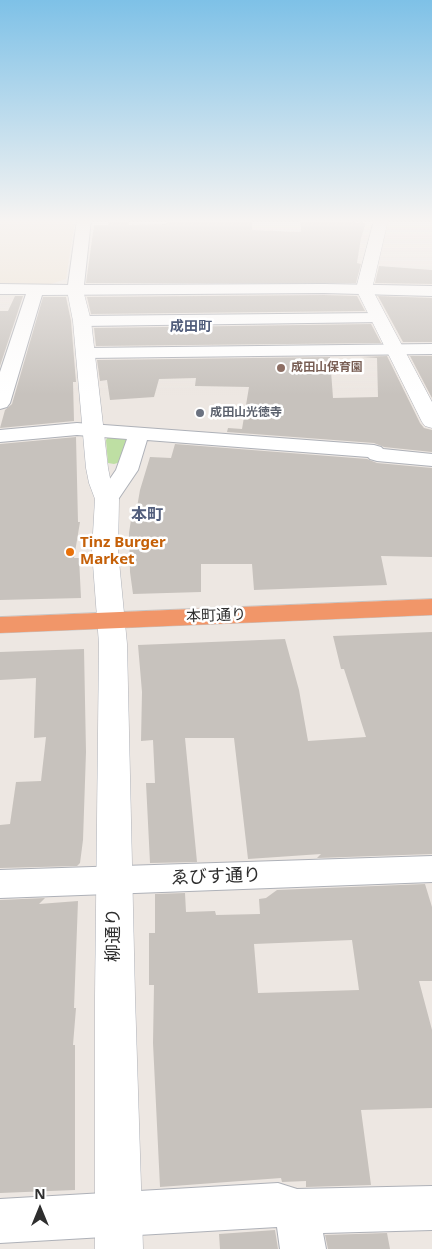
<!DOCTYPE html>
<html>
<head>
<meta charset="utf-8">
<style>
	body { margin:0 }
	#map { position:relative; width:432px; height:1249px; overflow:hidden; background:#ede7e2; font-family:"Noto Sans",sans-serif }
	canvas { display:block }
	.north { position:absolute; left:15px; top:1184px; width:50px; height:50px; -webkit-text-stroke:4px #fff; paint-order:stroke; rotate:0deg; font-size:14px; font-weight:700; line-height:20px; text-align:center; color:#2e2e2e }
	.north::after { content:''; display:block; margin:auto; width:18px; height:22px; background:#2e2e2e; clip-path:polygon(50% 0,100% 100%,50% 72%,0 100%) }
</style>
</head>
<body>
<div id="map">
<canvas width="432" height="1249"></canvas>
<div class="north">N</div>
</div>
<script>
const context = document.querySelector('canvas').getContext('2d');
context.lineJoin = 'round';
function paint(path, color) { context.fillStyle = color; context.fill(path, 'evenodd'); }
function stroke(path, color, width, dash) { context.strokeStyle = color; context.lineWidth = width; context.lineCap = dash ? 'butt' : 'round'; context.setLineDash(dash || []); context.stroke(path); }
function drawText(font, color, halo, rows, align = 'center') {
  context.font = font + ' "Noto Sans","Noto Sans JP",sans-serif'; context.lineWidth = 5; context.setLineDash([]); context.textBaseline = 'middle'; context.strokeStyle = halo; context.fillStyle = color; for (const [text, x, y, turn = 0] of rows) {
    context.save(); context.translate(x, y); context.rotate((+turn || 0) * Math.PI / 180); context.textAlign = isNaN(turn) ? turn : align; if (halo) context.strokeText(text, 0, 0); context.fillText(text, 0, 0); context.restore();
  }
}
const education = new Path2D(`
	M0 220H75L66 279 45 286H0Z`);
const green = new Path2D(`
	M108 437 129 439 121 462 114 464 108 463 106 440Z`);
const building = new Path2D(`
	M167 220H252V230L301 232 300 220H354L353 222 366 223 361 238 357 263 361 264 356 283H86L94 225H108L109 221H129V225L166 224Z
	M379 266 432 270V284L375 283Z
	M324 295 357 296 365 311 91 314 87 297Z
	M15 296H23L0 366V311H8Z
	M378 296 432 298V342H403Z
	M43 297H66L71 321 76 382H73L74 421 0 428 5 410 12 404Z
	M371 324 381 343 96 346 94 328Z
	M387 356 420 423 424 428 432 430V452L384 447 374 443 227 432 228 428 242 429 249 387 195 386 196 378 159 379 154 397 110 400 107 380 100 381 97 360 330 357 333 398 378 397 377 358 360 357Z
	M410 356H432V398Z
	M76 437 78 522H80L74 558H79L81 598 0 600V444Z
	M175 444 367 459 377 463 432 468V557L381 556 387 585 254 590 252 564H201V592L133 594 130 572 129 533 132 513H136L140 490 150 457 171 458Z
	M432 632V854L317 858 321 854 248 859 234 738H185L197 862 150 863 146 783H155L153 740 141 741 142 692 138 645 285 639 299 690 308 741 366 737 344 669H341L333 636Z
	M84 649 86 752 83 840 80 863 77 866 0 868V825L10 824 16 782 41 781 46 737 34 738 36 678 0 680V652Z
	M425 884 432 907V981H419L432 1030V1108L361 1110 371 1185 306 1187V1181L282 1182 281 1178 160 1187 153 1043 154 985H149V933H155V894L185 893 186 912 215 911 216 915 260 914 259 899 266 898 277 890ZM352 940 359 990 258 993 254 944Z
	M45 898 39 904 78 901 74 1008H76L73 1045H75V1190L0 1193V900Z
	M275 1230 278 1249H220L219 1234Z
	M387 1233 390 1249H328L325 1235Z`);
const street = new Path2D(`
	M77 220H91L84 285 324 284 432 286V296L324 293 42 295 10 403 7 407 0 409V372L26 294H0V284L68 285Z
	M378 313 384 314 386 318 384 322 82 326 76 325 74 321 76 317 82 316Z
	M432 344V354L86 358 80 357 77 353 80 349 86 348Z
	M77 423 374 445 381 447 383 449 432 454V466L377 461 370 459 368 457 147 440 138 470 115 504 107 506 99 504 96 499 116 470 127 439 77 435 0 442V430Z
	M432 856V882L0 898V870Z
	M278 1183 297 1189 432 1186V1230L323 1233 326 1249H280L277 1227 0 1243V1199Z`);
const secondary = new Path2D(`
	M374 220H388L372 289 432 402V428L425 426 422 422 356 289Z
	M75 285 81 286 83 290 91 321 108 468 111 483 119 499 118 551 127 644 135 997 143 1249H95V997L99 644 92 551 95 499 89 483 86 468 73 321 67 290 69 286Z`);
const highway = new Path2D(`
	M432 599V615L0 633V617Z`);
const markers = [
	[281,368,5,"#8d6e63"],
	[200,413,5,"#6b7280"],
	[70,552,5,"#e8710a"]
];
const farEducationnames = [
	["成田山保育園",291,368]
];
const farWorshipnames = [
	["成田山光徳寺",210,413]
];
const farNeighbourhoodnames = [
	["成田町",191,327]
];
const foodNames = [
	["Tinz Burger",80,543],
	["Market",80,560]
];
const streetNames = [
	["本町通り",216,616,-2]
];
const neighbourhoodNames = [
	["本町",147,515]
];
const nearStreetnames = [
	["ゑびす通り",216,877,-2],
	["柳通り",114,935,-90]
];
paint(education, '#ede2d3');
paint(green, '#bedfa3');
paint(building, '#c7c2bd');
stroke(street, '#aeb1b8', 2);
stroke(secondary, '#aeb1b8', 1);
stroke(highway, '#c4c4c4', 1);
paint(street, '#fff');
paint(secondary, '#fff');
paint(highway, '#f19669');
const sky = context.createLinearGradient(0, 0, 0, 395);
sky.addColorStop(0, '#7ec1e7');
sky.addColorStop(0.56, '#f7f4f2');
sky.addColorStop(1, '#f7f4f200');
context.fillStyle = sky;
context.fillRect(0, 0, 432, 395);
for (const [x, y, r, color] of markers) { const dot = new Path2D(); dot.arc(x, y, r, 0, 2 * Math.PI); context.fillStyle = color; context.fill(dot); stroke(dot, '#fff', 2); }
drawText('bold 12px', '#785e54', '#fff', farEducationnames, 'left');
drawText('bold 12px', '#5b616d', '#fff', farWorshipnames, 'left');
drawText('bold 14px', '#515d7b', '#fff', farNeighbourhoodnames);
drawText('bold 15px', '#c56008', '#fff', foodNames, 'left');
drawText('15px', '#2e2e2e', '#fff', streetNames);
drawText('bold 16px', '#515d7b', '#fff', neighbourhoodNames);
drawText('18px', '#2e2e2e', '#fff', nearStreetnames);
</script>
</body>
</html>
